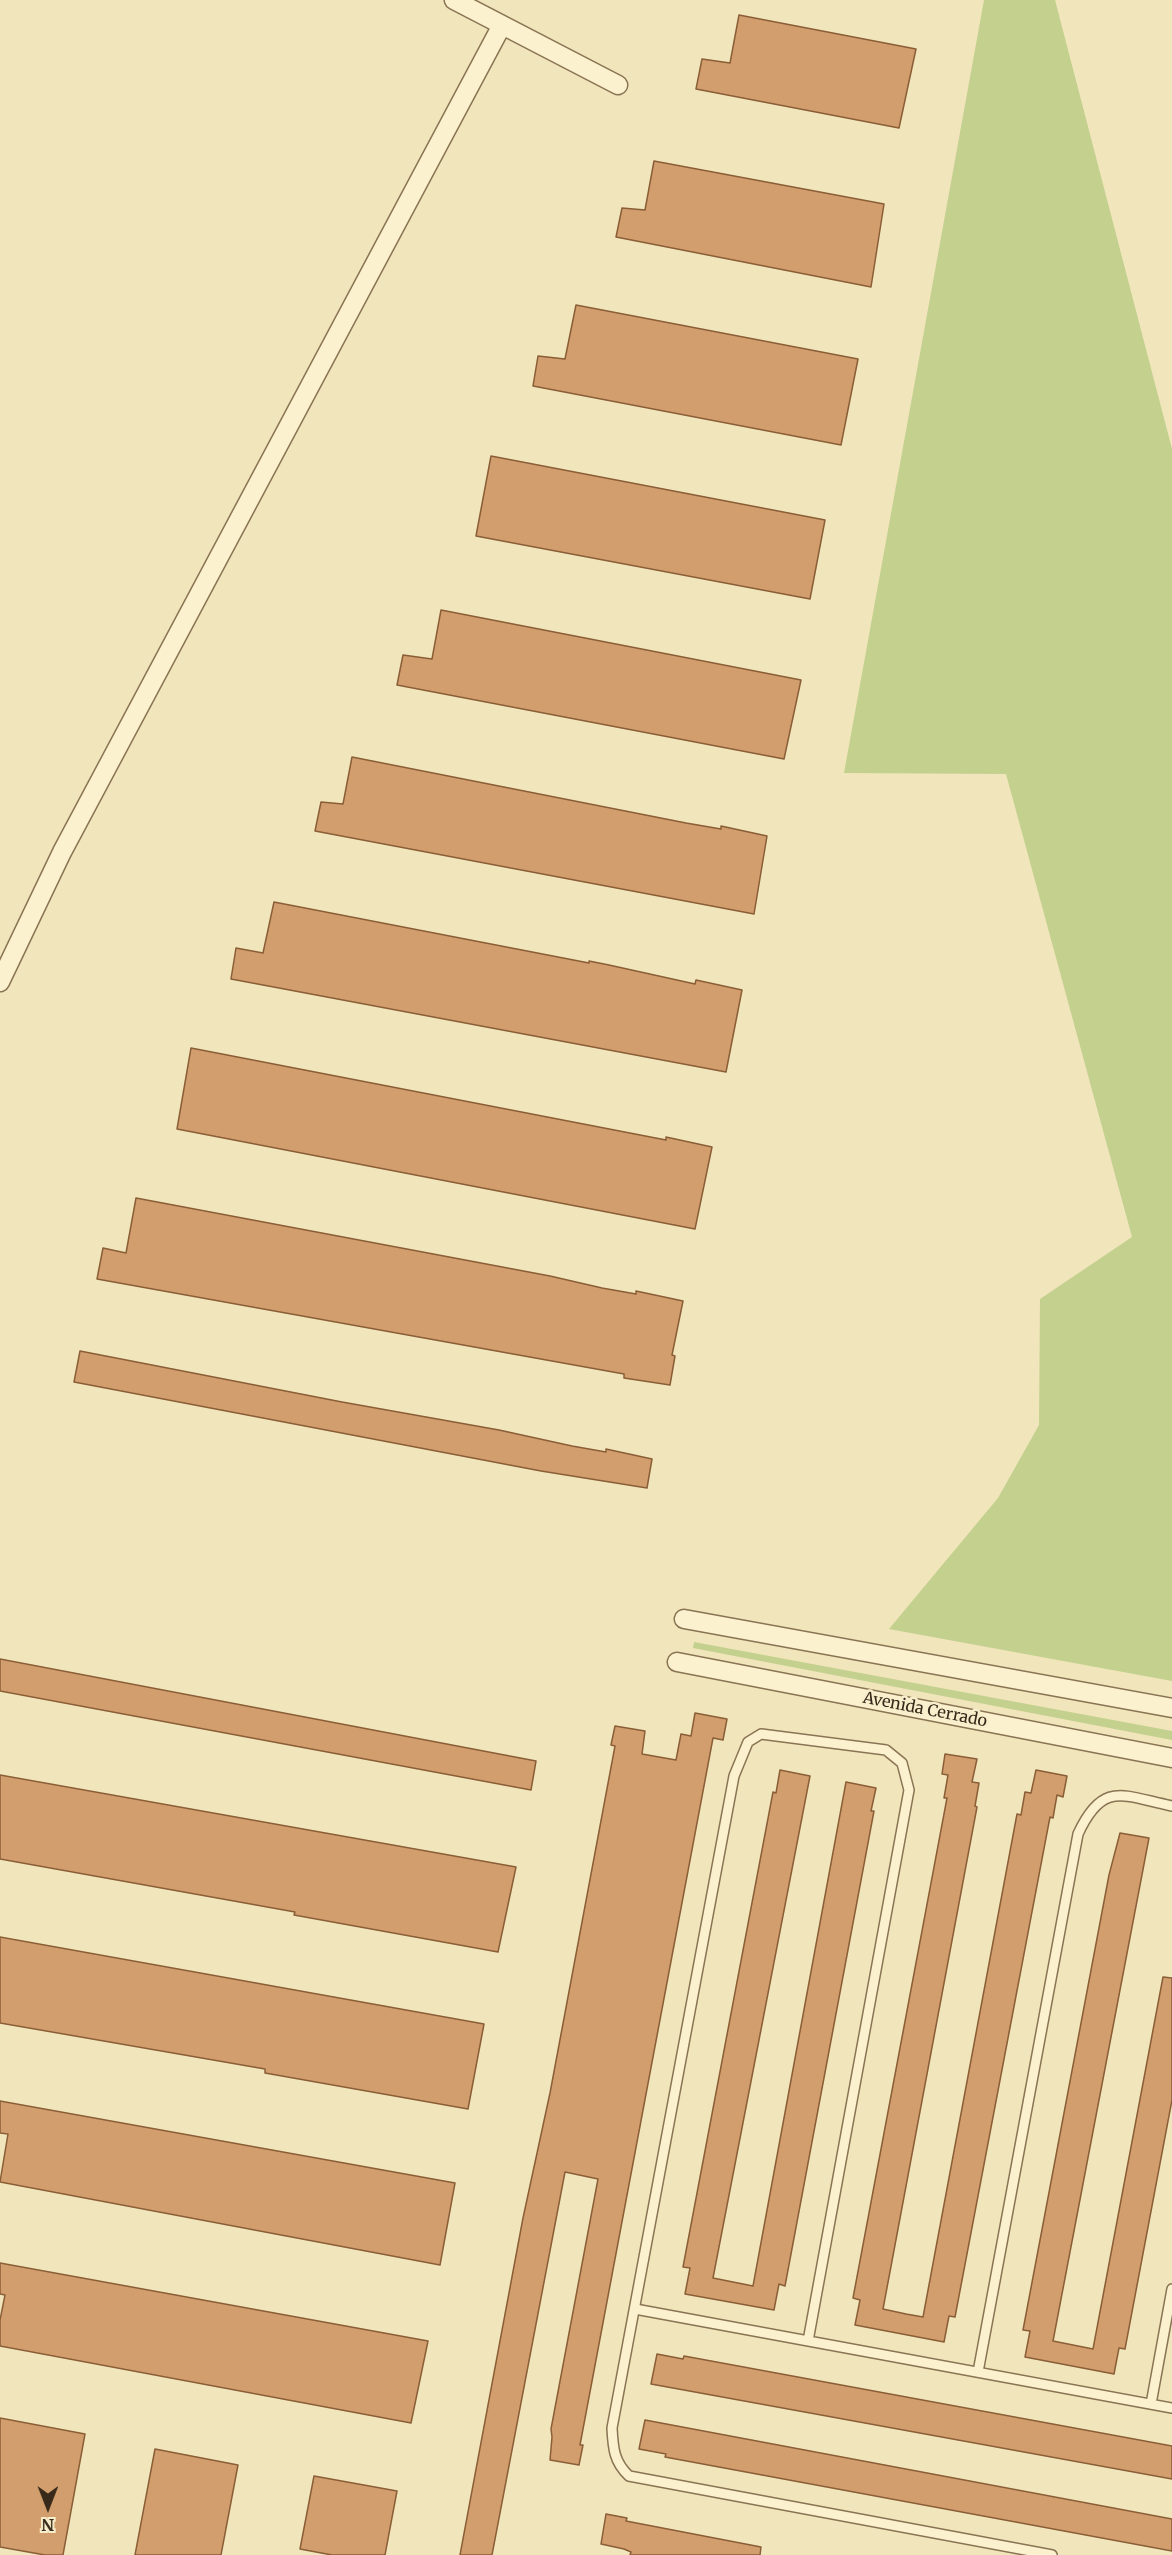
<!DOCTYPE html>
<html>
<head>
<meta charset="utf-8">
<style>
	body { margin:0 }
	#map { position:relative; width:1172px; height:2555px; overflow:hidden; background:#f1e5bb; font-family:Merriweather,serif }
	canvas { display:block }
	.north { position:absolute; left:18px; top:2477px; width:60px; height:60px; -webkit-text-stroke:4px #f8eecb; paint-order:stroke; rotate:180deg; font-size:16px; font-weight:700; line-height:24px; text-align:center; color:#372a1a }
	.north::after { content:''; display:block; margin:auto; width:21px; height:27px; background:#372a1a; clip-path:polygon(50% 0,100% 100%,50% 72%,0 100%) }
</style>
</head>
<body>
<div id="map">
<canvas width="1172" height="2555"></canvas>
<div class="north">N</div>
</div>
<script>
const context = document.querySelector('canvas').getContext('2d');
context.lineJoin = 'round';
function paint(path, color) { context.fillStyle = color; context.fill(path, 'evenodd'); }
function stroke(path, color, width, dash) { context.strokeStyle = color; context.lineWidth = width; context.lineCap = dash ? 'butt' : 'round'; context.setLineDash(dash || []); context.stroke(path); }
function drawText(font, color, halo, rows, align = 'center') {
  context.font = font + ' Merriweather,serif'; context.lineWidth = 5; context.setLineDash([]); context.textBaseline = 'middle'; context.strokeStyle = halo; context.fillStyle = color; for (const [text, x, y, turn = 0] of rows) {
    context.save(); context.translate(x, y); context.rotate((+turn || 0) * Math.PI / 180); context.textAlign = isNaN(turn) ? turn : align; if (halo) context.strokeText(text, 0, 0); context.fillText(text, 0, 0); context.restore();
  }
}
const green = new Path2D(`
	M984 0H1055L1172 449V1681L889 1629 998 1498 1039 1425 1040 1299 1132 1237 1006 774 844 773Z
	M694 1642 1172 1731V1740L693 1648Z`);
const building = new Path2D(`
	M739 15 916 49 899 128 696 89 702 59 730 63Z
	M654 161 884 204 871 287 616 237 622 208 645 210Z
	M576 305 858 359 841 445 533 386 538 356 565 359Z
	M491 456 825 520 810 599 476 536Z
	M441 610 801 680 784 759 397 685 403 655 432 659Z
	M352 757 686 823 721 829V826L767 836 754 914 315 831 321 802 343 804Z
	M274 902 589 963V961L609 965 695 984 696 980 742 990 726 1072 231 979 236 948 263 953Z
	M191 1048 666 1140V1137L712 1147 695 1229 177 1129Z
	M136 1198 550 1276 602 1288 636 1294V1291L683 1301 672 1355 675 1356 670 1385 624 1378V1374L97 1279 103 1248 126 1253Z
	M80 1351 342 1402 499 1430 572 1446 606 1452V1449L652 1459 647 1488 541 1471 74 1382Z
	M0 1659 536 1761 531 1790 0 1691Z
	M695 1713 727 1719 723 1740 713 1738 580 2445H583L579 2465 550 2460 552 2437 551 2429 598 2179 565 2172 492 2555H460L523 2218 550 2093 615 1746 611 1745 615 1726 645 1731 642 1754 676 1760 681 1734 691 1736Z
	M945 1754 977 1759 972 1782 979 1783 975 1806 977 1807 883 2309 906 2314 923 2317 1017 1814 1021 1815 1025 1792 1031 1793 1036 1770 1067 1776 1063 1797 1057 1795 1053 1818 1050 1817 955 2317 949 2316 944 2342 855 2325 860 2300 853 2298 947 1798H944L948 1775 942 1774Z
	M780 1770 810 1776 713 2278 753 2286 846 1782 876 1788 871 1811H874L785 2286 779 2284 774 2310 685 2294 690 2268 683 2267 773 1792 776 1793Z
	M0 1775 516 1867 498 1952 294 1915 295 1912 0 1859Z
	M1120 1833 1149 1838 1053 2341 1093 2349 1163 1977 1172 1978V2100L1125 2349 1119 2348 1114 2374 1025 2357 1030 2331 1023 2330 1109 1875Z
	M0 1937 484 2024 468 2109 265 2073V2069L0 2023Z
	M0 2101 455 2183 440 2265 0 2182 8 2134 0 2133Z
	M0 2263 428 2341 411 2423 0 2346V2320L5 2295 0 2294Z
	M657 2354 683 2359 684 2356 1172 2446V2479L651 2384Z
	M0 2418 85 2434 63 2555H45L0 2547Z
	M645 2420 1172 2519V2551L665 2457 666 2454 639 2449Z
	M155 2449 238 2465 221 2555H135Z
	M314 2476 397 2491 385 2555H332L300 2549Z
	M606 2514 627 2518 626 2521 761 2547 760 2555H630L631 2552 624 2549 601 2544Z`);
const service = new Path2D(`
	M635 2309 1172 2408
	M808 2341 909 1790 902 1763 886 1750 761 1734 748 1742 734 1776 612 2428C613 2448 614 2462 629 2476L1052 2555
	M978 2372 1078 1834C1103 1780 1123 1796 1172 1806
	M1151 2404 1172 2289`);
const minor = new Path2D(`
	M454 0 618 85
	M0 982 62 852 502 25
	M684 1619 1172 1708
	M677 1662 1172 1758`);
const streetNames = [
	["Avenida Cerrado",925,1710,11]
];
paint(green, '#c3d08e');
paint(building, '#d39e6d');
stroke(building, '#8a5e37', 1.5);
stroke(service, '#897453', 12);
stroke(minor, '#897453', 21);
stroke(service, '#fcf1ce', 9);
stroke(minor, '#fcf1ce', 18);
drawText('16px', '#372a1a', '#f8eecb', streetNames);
</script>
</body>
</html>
